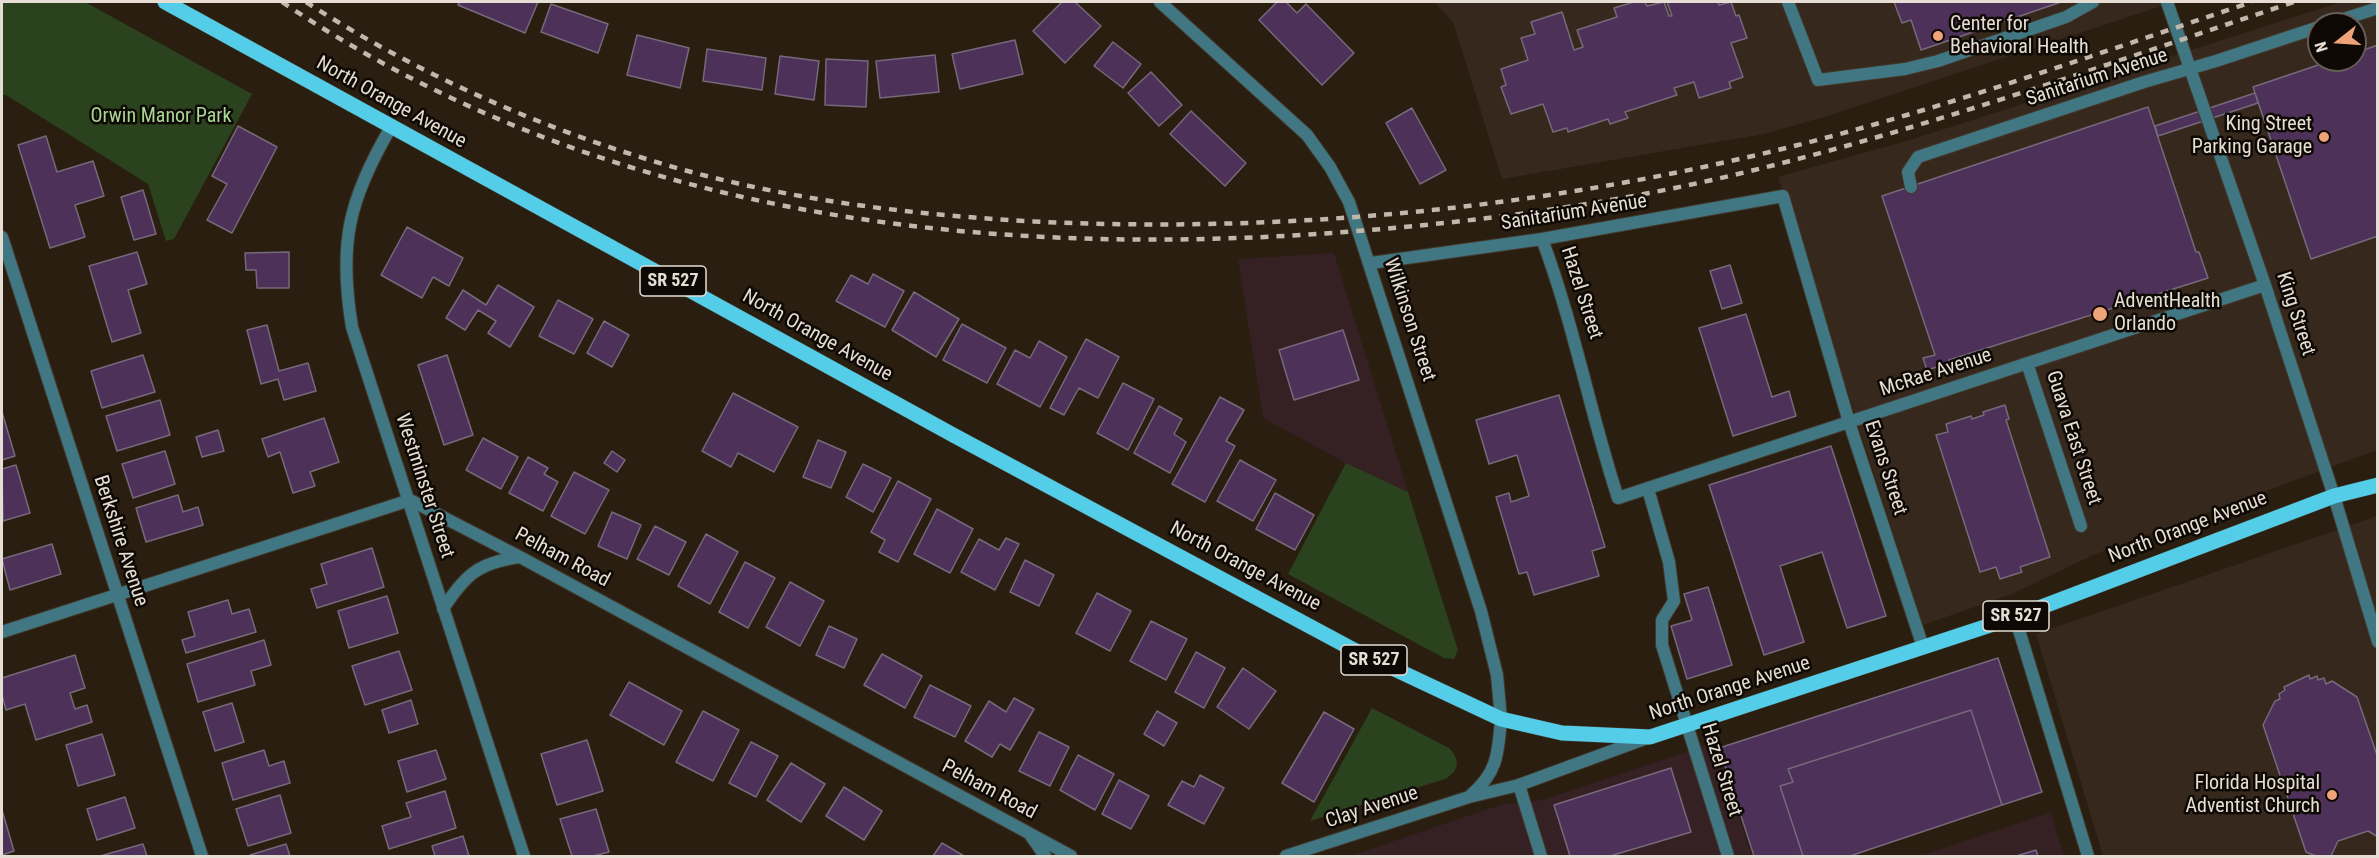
<!DOCTYPE html>
<html>
<head>
<meta charset="utf-8">
<style>
	body { margin:0 }
	#map { position:relative; width:2379px; height:858px; overflow:hidden; background:#291e0f; font-family:"Roboto Condensed",sans-serif }
	canvas { display:block }
	.frame { position:absolute; inset:0; border:3px solid #e6ded4; pointer-events:none }
	.north { position:absolute; left:2307px; top:12px; width:60px; height:60px; box-sizing:border-box; background:#0e0904; border:2px solid #645e57; border-radius:50%; rotate:253deg; font-size:16px; font-weight:700; line-height:24px; text-align:center; color:#e6ded4 }
	.north::after { content:''; display:block; margin:auto; width:21px; height:27px; background:#efa378; clip-path:polygon(50% 0,100% 100%,50% 72%,0 100%) }
</style>
</head>
<body>
<div id="map">
<canvas width="2379" height="858"></canvas>
<div class="frame"></div>
<div class="north">N</div>
</div>
<script>
const context = document.querySelector('canvas').getContext('2d');
context.lineJoin = 'round';
function paint(path, color) { context.fillStyle = color; context.fill(path, 'evenodd'); }
function stroke(path, color, width, dash) { context.strokeStyle = color; context.lineWidth = width; context.lineCap = dash ? 'butt' : 'round'; context.setLineDash(dash || []); context.stroke(path); }
function drawText(font, color, halo, rows, align = 'center') {
  context.font = font + ' "Roboto Condensed",sans-serif'; context.lineWidth = 5; context.setLineDash([]); context.textBaseline = 'middle'; context.strokeStyle = halo; context.fillStyle = color; for (const [text, x, y, turn = 0] of rows) {
    context.save(); context.translate(x, y); context.rotate((+turn || 0) * Math.PI / 180); context.textAlign = isNaN(turn) ? turn : align; if (halo) context.strokeText(text, 0, 0); context.fillText(text, 0, 0); context.restore();
  }
}
const commercial = new Path2D(`
	M1334 253 1408 492 1346 463 1263 418 1238 259Z
	M1715 742 1752 856H1350L1503 804 1543 800Z
	M2051 812 2064 856H1920Z`);
const medical = new Path2D(`
	M1434 2H2174L1824 117 1764 134 1502 179 1453 22Z
	M2341 2H2377V450L2093 555 2012 594 1923 625 1778 177 1913 139ZM2319 24H2355V60H2319Z
	M2377 516V856H2103L2036 634Z`);
const green = new Path2D(`
	M2 2H85L252 94 174 239 166 241 148 184 6 95H2Z
	M1346 463 1408 492 1458 650 1454 659 1444 658 1288 574Z
	M1372 708 1449 748C1460 759 1460 771 1445 779L1310 821Z`);
const building = new Path2D(`
	M460 2H538L525 33 458 5Z
	M1062 2H1075L1101 26 1065 63 1033 31Z
	M1277 2H1286L1297 13 1306 4 1354 53 1322 85 1259 20Z
	M1634 2H1645L1647 6 1664 2 1669 16H1672L1667 2H1718L1719 5 1731 2 1736 16 1739 15 1747 38 1731 43 1743 77 1729 82 1731 88 1699 98 1694 82 1674 88 1677 95 1625 112 1628 118 1610 124 1608 119 1568 132 1567 128 1553 132 1543 104 1511 114 1501 87 1506 85 1501 69 1528 60 1521 38 1535 34 1531 22 1562 12 1574 50 1583 47 1577 30 1617 17 1614 8Z
	M1894 2H2061L1921 50 1911 20 1902 23Z
	M551 4 608 24 598 53 541 32Z
	M637 35 689 48 680 88 627 75Z
	M1015 40 1023 74 960 89 952 54Z
	M1113 42 1141 64 1123 88 1094 66Z
	M2378 45V236L2311 259 2253 87 2333 60H2355V53Z
	M707 49 766 58 762 90 703 81Z
	M935 55 939 92 880 98 876 61Z
	M780 56 819 61 814 100 775 94Z
	M826 59 868 61 866 107 825 105Z
	M1151 72 1182 105 1159 126 1128 93Z
	M2255 93 2258 103 2158 136 2155 126Z
	M2148 107 2196 252H2199L2208 278 1949 360 1950 363 1927 370 1923 358 1935 355 1882 196Z
	M1412 108 1446 170 1420 184 1386 123Z
	M1191 111 1246 163 1225 186 1170 134Z
	M238 126 277 147 232 233 207 220 227 184 212 176Z
	M46 136 57 172 93 161 104 196 75 205 85 237 50 248 18 145Z
	M143 190 156 234 134 240 121 197Z
	M407 227 463 258 449 286 433 277 422 298 381 275Z
	M137 252 147 284 128 290 141 333 112 342 89 266Z
	M289 252V288H257L256 270H246L245 253Z
	M1730 265 1742 303 1722 309 1710 271Z
	M873 274 904 291 885 327 836 301 851 275 868 284Z
	M498 285 534 307 510 347 488 333 496 321 478 310 465 330 446 318 463 290 486 305Z
	M914 292 959 319 936 357 892 330Z
	M558 300 593 319 574 354 539 336Z
	M1746 314 1772 397 1789 391 1796 416 1733 436 1699 328Z
	M604 321 629 335 612 367 587 353Z
	M962 324 1006 348 987 383 943 360Z
	M267 325 279 371 308 363 316 391 284 400 278 379 261 384 247 330Z
	M1343 330 1359 380 1294 400 1279 350Z
	M1086 339 1119 357 1098 398 1079 388 1064 415 1050 408Z
	M1039 341 1067 357 1040 407 997 384 1015 350 1030 358Z
	M143 355 155 392 102 408 91 371Z
	M447 355 473 435 444 445 418 365Z
	M1123 383 1154 399 1128 450 1097 433Z
	M733 393 798 427 774 472 738 453 731 467 702 451Z
	M1559 395 1605 547 1592 551 1599 576 1534 595 1527 572 1519 574 1496 497 1509 493 1511 502 1529 496 1517 455 1489 464 1476 420Z
	M1220 397 1244 410 1226 441 1235 446 1205 502 1172 484Z
	M160 400 170 435 117 451 106 416Z
	M2005 405 2009 419 2006 420 2050 557 2020 567 2022 572 2000 579 1996 567 1980 572 1936 435 1948 432 1946 424 1971 416 1972 419 1984 415 1983 412Z
	M1159 406 1182 419 1174 434 1186 442 1170 473 1134 453Z
	M2 412 15 456 2 460Z
	M324 418 339 462 310 472 315 486 293 493 280 452 268 457 262 439Z
	M218 430 224 451 202 457 196 437Z
	M483 438 518 457 501 489 466 470Z
	M818 440 846 452 831 488 803 477Z
	M1831 446 1886 616 1847 628 1822 552 1780 566 1804 642 1764 655 1709 485Z
	M165 451 175 484 133 498 122 464Z
	M612 451 625 460 617 472 604 463Z
	M528 457 548 468 544 474 558 482 543 511 509 493Z
	M1240 460 1276 480 1253 521 1217 501Z
	M863 464 891 478 873 512 846 497Z
	M16 465 30 513 3 521 2 469Z
	M574 472 609 490 585 534 551 516Z
	M898 481 931 499 898 562 879 552 885 540 871 532Z
	M1275 493 1314 515 1295 550 1256 529Z
	M178 495 183 512 198 507 203 525 146 542 136 508Z
	M937 509 973 529 950 573 914 554Z
	M612 512 641 525 627 559 598 546Z
	M655 526 686 542 669 575 637 559Z
	M706 534 738 552 710 604 678 586Z
	M1006 538 1019 544 995 590 961 572 979 539 999 550Z
	M52 544 61 574 10 590 2 559Z
	M372 548 384 587 317 608 311 589 327 584 321 564Z
	M1025 560 1054 575 1039 606 1010 592Z
	M745 562 775 578 748 628 719 612Z
	M790 582 824 601 800 646 766 627Z
	M1708 587 1732 665 1687 679 1671 626 1692 620 1684 594Z
	M1097 593 1131 611 1110 651 1076 633Z
	M387 596 398 633 349 648 338 611Z
	M228 600 232 614 249 609 256 632 186 653 182 640 195 636 188 612Z
	M1151 621 1187 639 1166 680 1130 661Z
	M829 626 857 639 844 668 816 655Z
	M264 640 271 665 251 671 255 685 198 702 187 664Z
	M399 651 412 690 365 705 352 666Z
	M1196 652 1225 668 1204 708 1175 692Z
	M882 654 922 676 905 708 864 685Z
	M75 655 85 688 70 693 75 709 87 705 92 722 36 740 25 704 6 710 2 695V678Z
	M1998 658 2042 792 2002 805 1971 710 1788 769 1793 782 1780 786 1803 856H1754L1719 748Z
	M1243 668 1276 691 1249 729 1217 707Z
	M2309 675 2310 679 2317 676 2318 680 2324 678 2326 684 2332 681 2357 697 2378 758V837L2368 831 2338 841 2331 856H2316L2306 852 2263 725 2275 701 2280 699 2279 694 2285 690 2284 687Z
	M629 682 682 711 664 745 610 715Z
	M930 685 971 706 955 737 914 717Z
	M1014 698 1034 709 1010 750 1000 744 992 757 965 741 989 701 1006 712Z
	M411 700 418 724 389 733 382 710Z
	M232 703 244 742 215 751 203 712Z
	M1971 710 2002 805 1850 856H1803L1780 786 1793 782 1788 769Z
	M703 711 739 730 713 781 676 762Z
	M1157 711 1177 723 1164 746 1144 734Z
	M1324 712 1354 729 1314 802 1282 783Z
	M1039 732 1069 747 1050 786 1019 771Z
	M102 734 115 775 78 786 66 745Z
	M587 740 603 791 557 805 541 754Z
	M751 742 778 756 756 797 729 783Z
	M264 750 269 766 284 761 290 783 233 800 222 763Z
	M436 750 446 779 407 792 398 761Z
	M1078 755 1114 774 1095 810 1060 790Z
	M791 763 825 784 801 822 767 800Z
	M1671 768 1691 832 1610 856H1570L1554 805Z
	M1200 775 1224 788 1204 824 1168 805 1182 781 1194 787Z
	M1119 780 1149 796 1131 829 1102 814Z
	M844 787 882 811 864 840 826 816Z
	M445 791 456 828 389 849 382 826 411 817 406 803Z
	M280 795 291 833 248 846 236 809Z
	M125 797 135 828 97 840 87 809Z
	M596 809 609 852 593 856H572L560 819Z
	M2 810 14 851 2 855Z
	M463 836 469 856H435L432 846Z
	M942 843 964 856H933Z
	M143 844 147 856H100Z
	M286 844 290 856H251L250 855Z
	M2036 850 2038 856H2016Z`);
const minor = new Path2D(`
	M1160 2 1307 135 1330 167 1349 202 1481 611 1497 675 1501 719
	M1788 2 1818 80 1905 69 1938 61 2066 17 2093 2
	M2167 2 2265 285 2334 496 2378 642
	M2328 24 2378 8
	M391 127C349 199 338 243 352 327L524 856
	M1911 187 1908 172 1918 157 2144 82 2216 61 2319 27
	M2 237 202 856
	M1542 239C1574 324 1590 413 1618 498L2265 285
	M1371 263 1542 239 1783 196 1849 422 1923 647
	M2027 363 2081 526
	M1648 489 1669 562 1674 601 1662 620V645L1728 856
	M443 609C465 575 478 563 519 557
	M2015 617 2088 856
	M2 632 410 500 520 557 1071 856
	M1519 785 1541 856
	M1031 836 1045 856`);
const tertiary = new Path2D(`
	M1471 795C1498 772 1498 753 1501 719
	M1286 856 1469 797 1519 785 1647 738`);
const primary = new Path2D(`
	M165 2 955 436 1354 650 1501 719 1562 733 1650 737 2015 617 2334 496 2378 485`);
const rail = new Path2D(`
	M282 2C590 209 953 258 1317 234 1449 225 1582 209 1712 180 1910 135 2101 66 2294 2
	M306 2C422 77 551 133 684 170 801 202 923 216 1045 222 1298 233 1552 207 1798 145 1952 106 2102 52 2252 2`);
const markers = [
	[1938,36,6,"#efa378"],
	[2324,137,6,"#efa378"],
	[2100,314,8,"#efa378"],
	[2332,795,6,"#efa378"]
];
const shields = [
	[673,281,66],
	[2016,616,66],
	[1374,660,66]
];
const shieldNames = [
	["SR 527",673,281],
	["SR 527",2016,616],
	["SR 527",1374,660]
];
const poiNames = [
	["Center for",1950,25],
	["Behavioral Health",1950,48],
	["King Street",2312,125,"right"],
	["Parking Garage",2312,148,"right"],
	["AdventHealth",2114,302],
	["Orlando",2114,325],
	["Florida Hospital",2320,784,"right"],
	["Adventist Church",2320,807,"right"]
];
const streetNames = [
	["Sanitarium Avenue",2097,78,-18],
	["North Orange Avenue",391,103,29],
	["Sanitarium Avenue",1574,213,-9],
	["Hazel Street",1581,293,72],
	["King Street",2295,314,72],
	["Wilkinson Street",1409,320,72],
	["North Orange Avenue",817,336,29],
	["McRae Avenue",1936,373,-18],
	["Guava East Street",2073,438,72],
	["Evans Street",1885,468,72],
	["Westminster Street",424,486,72],
	["North Orange Avenue",2188,528,-21],
	["Berkshire Avenue",120,541,72],
	["Pelham Road",562,558,28],
	["North Orange Avenue",1245,567,28],
	["North Orange Avenue",1730,689,-18],
	["Hazel Street",1721,770,73],
	["Pelham Road",989,790,28],
	["Clay Avenue",1372,808,-18]
];
const parkNames = [
	["Orwin Manor Park",161,117]
];
paint(commercial, '#352124');
paint(medical, '#36281c');
paint(green, '#2a421e');
paint(building, '#4d3158');
stroke(building, '#75697b', 1.5);
stroke(minor, '#43392b', 14);
stroke(tertiary, '#43392b', 14);
stroke(primary, '#43392b', 16);
stroke(minor, '#417683', 12);
stroke(tertiary, '#417683', 12);
stroke(primary, '#54cee8', 15);
stroke(rail, '#c0b8ad', 4.5, [8, 8]);
for (const [x, y, r, color] of markers) { const dot = new Path2D(); dot.arc(x, y, r, 0, 2 * Math.PI); context.fillStyle = color; context.fill(dot); stroke(dot, '#0e0904', 2); }
for (const [x, y, w] of shields) { const box = new Path2D(); box.roundRect(x - w / 2, y - 15, w, 30, 4.5); context.fillStyle = '#0e0904'; context.fill(box); stroke(box, '#e6ded4', 1.5); }
drawText('bold 18px', '#e6ded4', null, shieldNames);
drawText('20px', '#e6ded4', '#0e0904', poiNames, 'left');
drawText('20px', '#e6ded4', '#0e0904', streetNames);
drawText('20px', '#a9d794', '#0e0904', parkNames);
</script>
</body>
</html>
